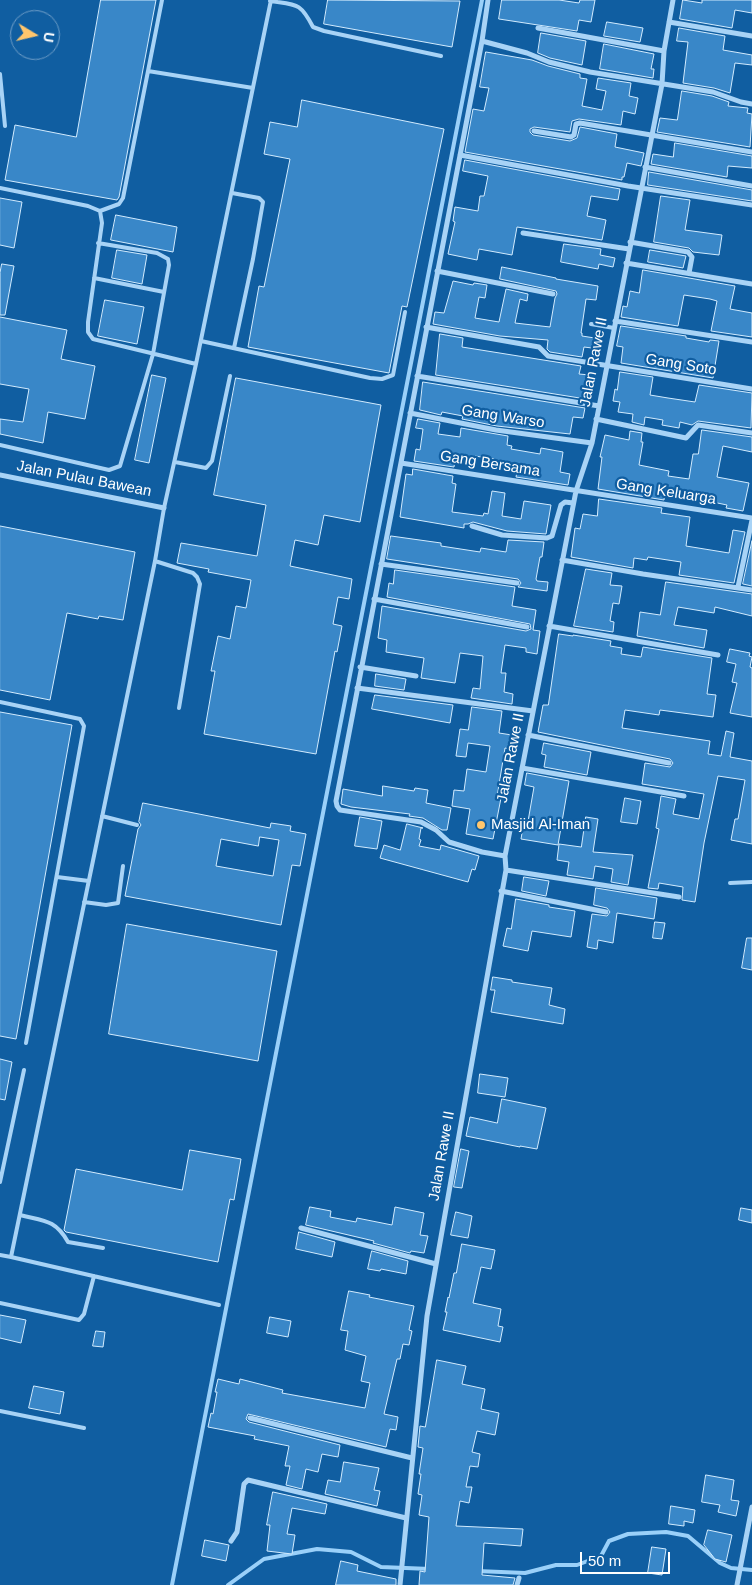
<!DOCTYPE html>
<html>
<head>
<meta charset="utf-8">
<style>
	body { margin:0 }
	#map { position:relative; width:752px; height:1585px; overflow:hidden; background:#105ea1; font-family:Arial,sans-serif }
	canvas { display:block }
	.north { position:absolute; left:10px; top:10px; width:50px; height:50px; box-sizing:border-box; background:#105ea1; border:1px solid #709ec7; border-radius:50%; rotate:99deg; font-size:14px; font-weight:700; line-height:20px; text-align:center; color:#fff }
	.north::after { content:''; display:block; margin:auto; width:18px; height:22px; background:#ffc66d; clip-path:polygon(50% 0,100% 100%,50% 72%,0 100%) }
	.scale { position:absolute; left:580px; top:1552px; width:90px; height:22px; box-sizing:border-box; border:2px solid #fff; border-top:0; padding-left:6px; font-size:15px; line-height:18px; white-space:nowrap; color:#fff; -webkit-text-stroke:4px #105ea1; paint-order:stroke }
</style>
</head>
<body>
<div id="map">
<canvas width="752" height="1585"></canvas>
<div class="north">U</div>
<div class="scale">50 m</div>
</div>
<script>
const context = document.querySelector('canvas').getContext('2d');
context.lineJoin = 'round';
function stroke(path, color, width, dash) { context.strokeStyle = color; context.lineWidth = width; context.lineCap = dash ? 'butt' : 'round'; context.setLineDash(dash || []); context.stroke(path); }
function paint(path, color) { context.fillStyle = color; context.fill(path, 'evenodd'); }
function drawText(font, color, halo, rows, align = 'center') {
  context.font = font + ' Arial,sans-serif'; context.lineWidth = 4.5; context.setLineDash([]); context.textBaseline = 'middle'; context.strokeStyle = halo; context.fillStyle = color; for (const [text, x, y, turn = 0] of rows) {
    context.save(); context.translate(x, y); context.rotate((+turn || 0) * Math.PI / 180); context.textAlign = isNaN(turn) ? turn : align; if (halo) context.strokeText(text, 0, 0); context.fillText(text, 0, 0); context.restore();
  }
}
const stream = new Path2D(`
	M477 1571 525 1573 556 1565H577L601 1556 609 1541 628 1534 666 1532 688 1536 720 1563 731 1568 752 1570
	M172 1585 482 0
	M228 1585 264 1559 317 1549 351 1552 381 1567 430 1569`);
const building = new Path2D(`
	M101 0H156L119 197 117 200 5 180 15 125 76 137Z
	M328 0 460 1 452 47 324 24Z
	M502 0H559L579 3 580 0H595L591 22 579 20 577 31 499 19Z
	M683 0 702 3V0H752V13L735 10 732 28 680 19Z
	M607 22 643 28 640 42 604 36Z
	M679 28 725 36 723 50 752 55V65L735 63 730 93 714 88 683 83 688 42 677 41Z
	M541 33 586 41 582 65 550 58 538 53Z
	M604 44 654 54 651 69H654L653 78 600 69Z
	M486 52 532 60 548 66 580 74V78L587 79 582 106 602 110 606 91 596 89 598 78 631 83 629 96 638 98 635 114 623 111 621 125 579 119 572 121 570 132 534 127 530 129V132L533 135 570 141 577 138 580 127 617 134 615 147 644 153 641 166 627 163 624 177H622V180L465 152 473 109 484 111 489 88 480 87Z
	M682 91 712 96 729 102 728 106 748 108 747 113 752 114 750 147 657 132 660 118 677 120Z
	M302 100 444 129 407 307 402 306 389 373 248 347 259 286 264 287 290 159 264 154 270 122 297 127Z
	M675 143 752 156V168L728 166 727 177 651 164 653 154 673 157Z
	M465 160 620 189 618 200 591 196 587 216 606 220 602 240 517 227 512 255 479 249 477 260 448 254 455 222 453 221 455 207 478 211 480 196H484L488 176 463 171Z
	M649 172 752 190V201L648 185Z
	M661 196 690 200 685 230 722 235 719 255 693 252 689 248 654 242Z
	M0 198 22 202 14 248 0 245Z
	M116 215 177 227 173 252 111 240Z
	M564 244 601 249 600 255 615 258 613 267 599 264 598 269 561 262Z
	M117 250 147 255 142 284 112 278Z
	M650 250 686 256 683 268 648 262Z
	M2 264 14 266 5 315H0V273Z
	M502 267 556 278V279L598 286 596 300 586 299 581 333H582V336L601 339 600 349 584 347 582 357 550 352 547 349 548 340 500 336 433 324 435 312 444 313 453 281 473 285 474 283 487 285 485 298 479 297 475 318 499 322 506 289 528 294 527 301 520 299 515 323 550 327 555 298 557 294 556 291 500 279Z
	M643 270 735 286 730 309 752 313V337L711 331 717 301 710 299 684 295 678 326 621 317 623 306 627 307 630 291 639 293Z
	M105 300 144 307 137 344 98 336Z
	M0 317 67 330 61 359 95 366 85 419 48 412 43 443 0 434V419L23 422 29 389 0 384Z
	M621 326 686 336V338L709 342 710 340 719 341 713 378 621 363 623 347 617 346Z
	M440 334 463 338 462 347 581 366 579 374 590 375 586 399 436 375Z
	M620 372 653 377 650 395 668 398 695 402 699 385 752 393 751 428 698 421 692 425 680 422 679 428 662 425 663 420 645 417 644 425 632 422 633 414 618 412 620 402 613 401 615 389 617 390Z
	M152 375 166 378 149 463 135 460Z
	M236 378 381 405 360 522 324 515 318 545 295 540 290 566 352 579 349 599 338 597 333 624 342 626 337 652 335 651 316 754 204 734 215 671H211L218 636 230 639 236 606 246 608 251 580 208 572 209 569 177 563 181 543 257 556 266 505 214 495Z
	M423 382 585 408 583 418 573 417 570 434 497 426 462 419 463 416 442 412 441 415 420 410Z
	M418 419 440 423 438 434 460 437 461 428 508 436 507 445 512 446 511 449 540 454 541 448 563 452 560 472 570 474 568 485 516 477 518 466 493 462 494 459 475 456 474 463 455 460 454 467 414 461 416 449 420 450 423 429 416 428Z
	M702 430 752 437V452L723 446 717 477 749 483 743 511 726 508 727 505 665 492 664 500 598 489 602 457H600L605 435 629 440 630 431 642 433 641 442H643L639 465 669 471 668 476 689 479 693 454H698Z
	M413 469 453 476 452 483 456 484 452 512 483 516 484 513 488 514 492 491 505 493 502 516 521 519 524 501 551 505 546 534 507 531 473 522 468 524H464V528L400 517 406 474 412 475Z
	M599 499 662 508 661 513 690 517 686 546 729 553 733 530 745 532 734 583 679 575 681 562 648 557 647 560 634 558 633 568 571 557 575 528 580 529 583 514 597 516Z
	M0 526 135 552 123 620 99 616 98 619 67 613 50 700 0 690Z
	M391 536 441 543V546L480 552 481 548 506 552 508 540 544 542 542 557H540L536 579 537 581 548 582 547 591 518 587 521 583 518 579 387 559Z
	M752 541V586L743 584Z
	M586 569 612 573 610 585 622 586 619 604 613 603 610 621 614 622 613 632 574 626Z
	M395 570 515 587 512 606 536 610 533 630 540 631 537 654 526 652V648L505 645 501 673H506L504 692 513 694 512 704 471 698 473 688 480 689 483 656 460 653 455 683 421 678 424 658 386 652 387 640 378 638 382 606 526 631 531 629 530 624 387 597 389 583 393 584Z
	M666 582 752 594V616L715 607 714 613 678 607 674 625 707 630 704 648 637 636 640 612 660 615Z
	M559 634 573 636V635L611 641 610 646 622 648 621 654 641 657 643 647 712 658 707 694 716 695 713 717 660 710 659 715 625 710 622 728 710 741 708 754 721 756 726 731 734 733 730 757 752 761V844L731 840 735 819H738L745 780 718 776 704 843 695 902 682 900 683 887 659 883 658 889 648 888 659 829 656 828 661 796 676 799 673 814 699 819 704 794 642 784 645 763 670 767 673 763 670 759 538 732 543 705H548Z
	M730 649 750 653 749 656 752 657 750 667 752 668V717L730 713 737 683 732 682 736 664 727 662Z
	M376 674 406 679 404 690 375 686Z
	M375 695 453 705 450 723 372 709Z
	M472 707 502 711 499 733 512 735 510 749 505 748 497 797 501 798 493 839 466 834 470 809 452 806 454 790 464 791 467 769 486 772 490 746 468 743 466 757 456 756 460 729 468 730Z
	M0 712 72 725 16 1039 0 1036Z
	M544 743 591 752 587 775 544 767 546 755 542 754Z
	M527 773 569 781 558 845 521 839 523 827H527L534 787 525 785Z
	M383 786 414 791 415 788 428 790 426 803 451 808 447 830H442L423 818 409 816 410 814 351 807 341 804 343 789 382 796Z
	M625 798 641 801 637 824 621 822Z
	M143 803 270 828 271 823 291 826 290 831 306 834 300 866 292 865 281 925 125 896 138 829 141 825 139 822ZM260 837 279 840 273 876 216 866 221 839 258 846Z
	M360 817 382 821 377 849 355 846Z
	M586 817 598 819 593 852 633 855 628 885 611 882 613 869 595 866 593 879 567 875 569 862 557 860 559 844 581 847Z
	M407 824 423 828H421L419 839 421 840 419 846 440 850 441 845 479 856 475 870 472 869 468 882 380 858 384 845 400 850Z
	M524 877 549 881 546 896 522 891Z
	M596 888 657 898 654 919 617 913 613 943 598 940 597 949 587 947 592 914 607 916 610 912 607 908 594 905Z
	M516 899 549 905V907L575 911 571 937 532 931 528 951 503 946 507 928 511 929Z
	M655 922 665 923 662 939 653 938Z
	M127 924 277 951 258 1061 109 1034Z
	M747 938H752V970L742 968Z
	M493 977 512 980V982L552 988 549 1005 565 1009 563 1024 491 1012 495 990H491Z
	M0 1059 12 1062 5 1100 0 1099Z
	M480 1074 508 1078 505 1097 478 1093Z
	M502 1099 546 1108 537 1149 520 1146V1147L466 1136 470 1117 497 1123Z
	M461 1149 469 1151 462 1188 454 1187Z
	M190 1150 241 1159 234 1200 230 1199 218 1262 66 1232 64 1230 76 1169 182 1190Z
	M310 1207 331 1211 330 1217 356 1222 357 1218 392 1225 395 1207 424 1213 420 1235 428 1236 424 1253 411 1251 410 1253 373 1243 374 1241 306 1225Z
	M741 1208 752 1210V1223L739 1220Z
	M456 1212 472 1216 468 1238 451 1235Z
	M299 1232 335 1242 332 1257 296 1249Z
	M462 1244 495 1250 491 1269 481 1267 473 1303 501 1309 498 1326 503 1327 500 1342 443 1330 447 1312H445L448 1297 449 1298 454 1273H456Z
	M372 1251 408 1261 406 1274 381 1269 380 1271 368 1269Z
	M349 1291 370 1295 369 1297 414 1306 409 1330 412 1331 409 1345 403 1344 400 1359H397L384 1414 398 1417 396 1430 390 1429 386 1447 248 1414 246 1419 249 1422 340 1445 338 1457 322 1454 318 1472 306 1469 302 1489 286 1485 290 1466H285L289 1446 254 1439 255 1436 208 1427 211 1413 213 1414 217 1392H215L218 1379 239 1384 240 1379 283 1390 282 1393 365 1408 370 1383 361 1381 366 1356 345 1350 348 1331 341 1330Z
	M0 1315 26 1320 21 1343 0 1338Z
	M270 1317 291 1321 288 1337 267 1333Z
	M96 1331 105 1332 103 1347 93 1346Z
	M437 1360 466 1366 462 1384 485 1389 481 1409 499 1413 495 1435 477 1431 472 1452 480 1454 478 1467 470 1466 466 1487H472L469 1503 460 1501 456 1526 523 1529 521 1546 484 1543 482 1575 515 1578 513 1585H419L420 1571 425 1572 429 1517 419 1515 422 1495 418 1494 421 1474H419L423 1448 418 1447 420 1426 425 1427Z
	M34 1386 64 1392 60 1414 29 1408Z
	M344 1462 379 1468 374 1490 380 1491 377 1506 325 1494 328 1480 340 1482Z
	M706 1475 734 1480 731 1500 739 1501 736 1516 718 1512 720 1505 702 1502Z
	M273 1492 327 1504 325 1514 292 1508 287 1534 295 1535 292 1554 267 1551 270 1525H267Z
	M671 1506 695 1510 693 1523 684 1521V1526L669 1524Z
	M708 1530 732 1535 726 1562 715 1559 704 1545Z
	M205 1540 229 1545 226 1561 202 1556Z
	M652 1547 666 1549 662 1575 648 1573Z
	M341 1561 358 1565 357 1571 396 1579V1585H336Z`);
const service = new Path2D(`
	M270 1C297 5 300 2 313 27L324 31 441 56
	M148 71 253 88
	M0 74 5 126
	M0 188 88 206 100 211 102 223 88 322V332L93 339 196 364
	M232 193 259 198 263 202 253 259 234 348
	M100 211 119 204 123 198 162 0
	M94 278 164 292
	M591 324 614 328
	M201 341 370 378 382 379 393 375 405 312
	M0 445 109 470 120 466 153 354 169 265 168 259 157 253 98 243
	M175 462 206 468 212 461 230 376
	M155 561 193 573 197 577 200 584 179 708
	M0 702 80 719 84 726 26 1043
	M102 816 137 825
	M57 877 89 881
	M730 883 752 882
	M84 902 106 905 118 903 123 866
	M0 1182 24 1070
	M20 1215C43 1221 55 1219 68 1242L103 1248
	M0 1255 11 1257 155 561 164 508 196 364 271 0
	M11 1257 219 1305
	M0 1303 79 1320 84 1314 94 1276
	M0 1411 84 1428`);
const minor = new Path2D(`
	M488 0 482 41 336 801 337 806 340 810 421 822 436 830 449 842 482 852 505 856
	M669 22 752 36
	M538 28 664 51
	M482 41 527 53 549 62 590 72 713 92 741 102 752 104
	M534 131 571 137 574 135 576 124 580 123 752 152
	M460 155 628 186 752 205
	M645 167 752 186
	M523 233 629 249
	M630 242 688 252 692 257 689 273
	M626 263 752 284
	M437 271 553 294
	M615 321 752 342
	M426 327 539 347 548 356 752 389
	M417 376 599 406
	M410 413 496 430 592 443
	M596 419 686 438 698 425 752 433
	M401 463 752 518
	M0 475 164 508
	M472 526 502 535 547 538 552 536 561 505 565 502 573 503
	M562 560 643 574 752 590
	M381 564 517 583
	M738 587 752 520
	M374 599 527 627
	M549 626 718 655
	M360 667 416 676
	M357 688 533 711
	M528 735 669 763
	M522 768 684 796
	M506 870 679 897
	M501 891 606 912
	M301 1228 436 1264
	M250 1418 412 1458
	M231 1541 237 1532 244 1484 248 1480 406 1518
	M400 1585 427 1316 506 870 505 856 576 491 592 443 662 84 664 51 673 0
	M517 1585 519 1578
	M737 1585 752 1507`);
const markers = [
	[481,825,5,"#ffc66d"]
];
const streetNames = [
	["Jalan Rawe II",594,362,-79],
	["Gang Soto",681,365,9],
	["Gang Warso",503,417,9],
	["Gang Bersama",490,464,9],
	["Jalan Pulau Bawean",84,479,11],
	["Gang Keluarga",666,492,9],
	["Jalan Rawe II",511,758,-79],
	["Jalan Rawe II",442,1156,-80]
];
const poiNames = [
	["Masjid Al-Iman",491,825]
];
stroke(stream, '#9ad0f9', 4);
paint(building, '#3987c8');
stroke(building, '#d2ebfe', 1);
stroke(service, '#a8d3f6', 4);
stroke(minor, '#a8d3f6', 5);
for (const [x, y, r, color] of markers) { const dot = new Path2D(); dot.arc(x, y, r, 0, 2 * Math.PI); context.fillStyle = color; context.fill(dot); stroke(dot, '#105ea1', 2); }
drawText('15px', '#fff', '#105ea1', streetNames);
drawText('15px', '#fff', '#105ea1', poiNames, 'left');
</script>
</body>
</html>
